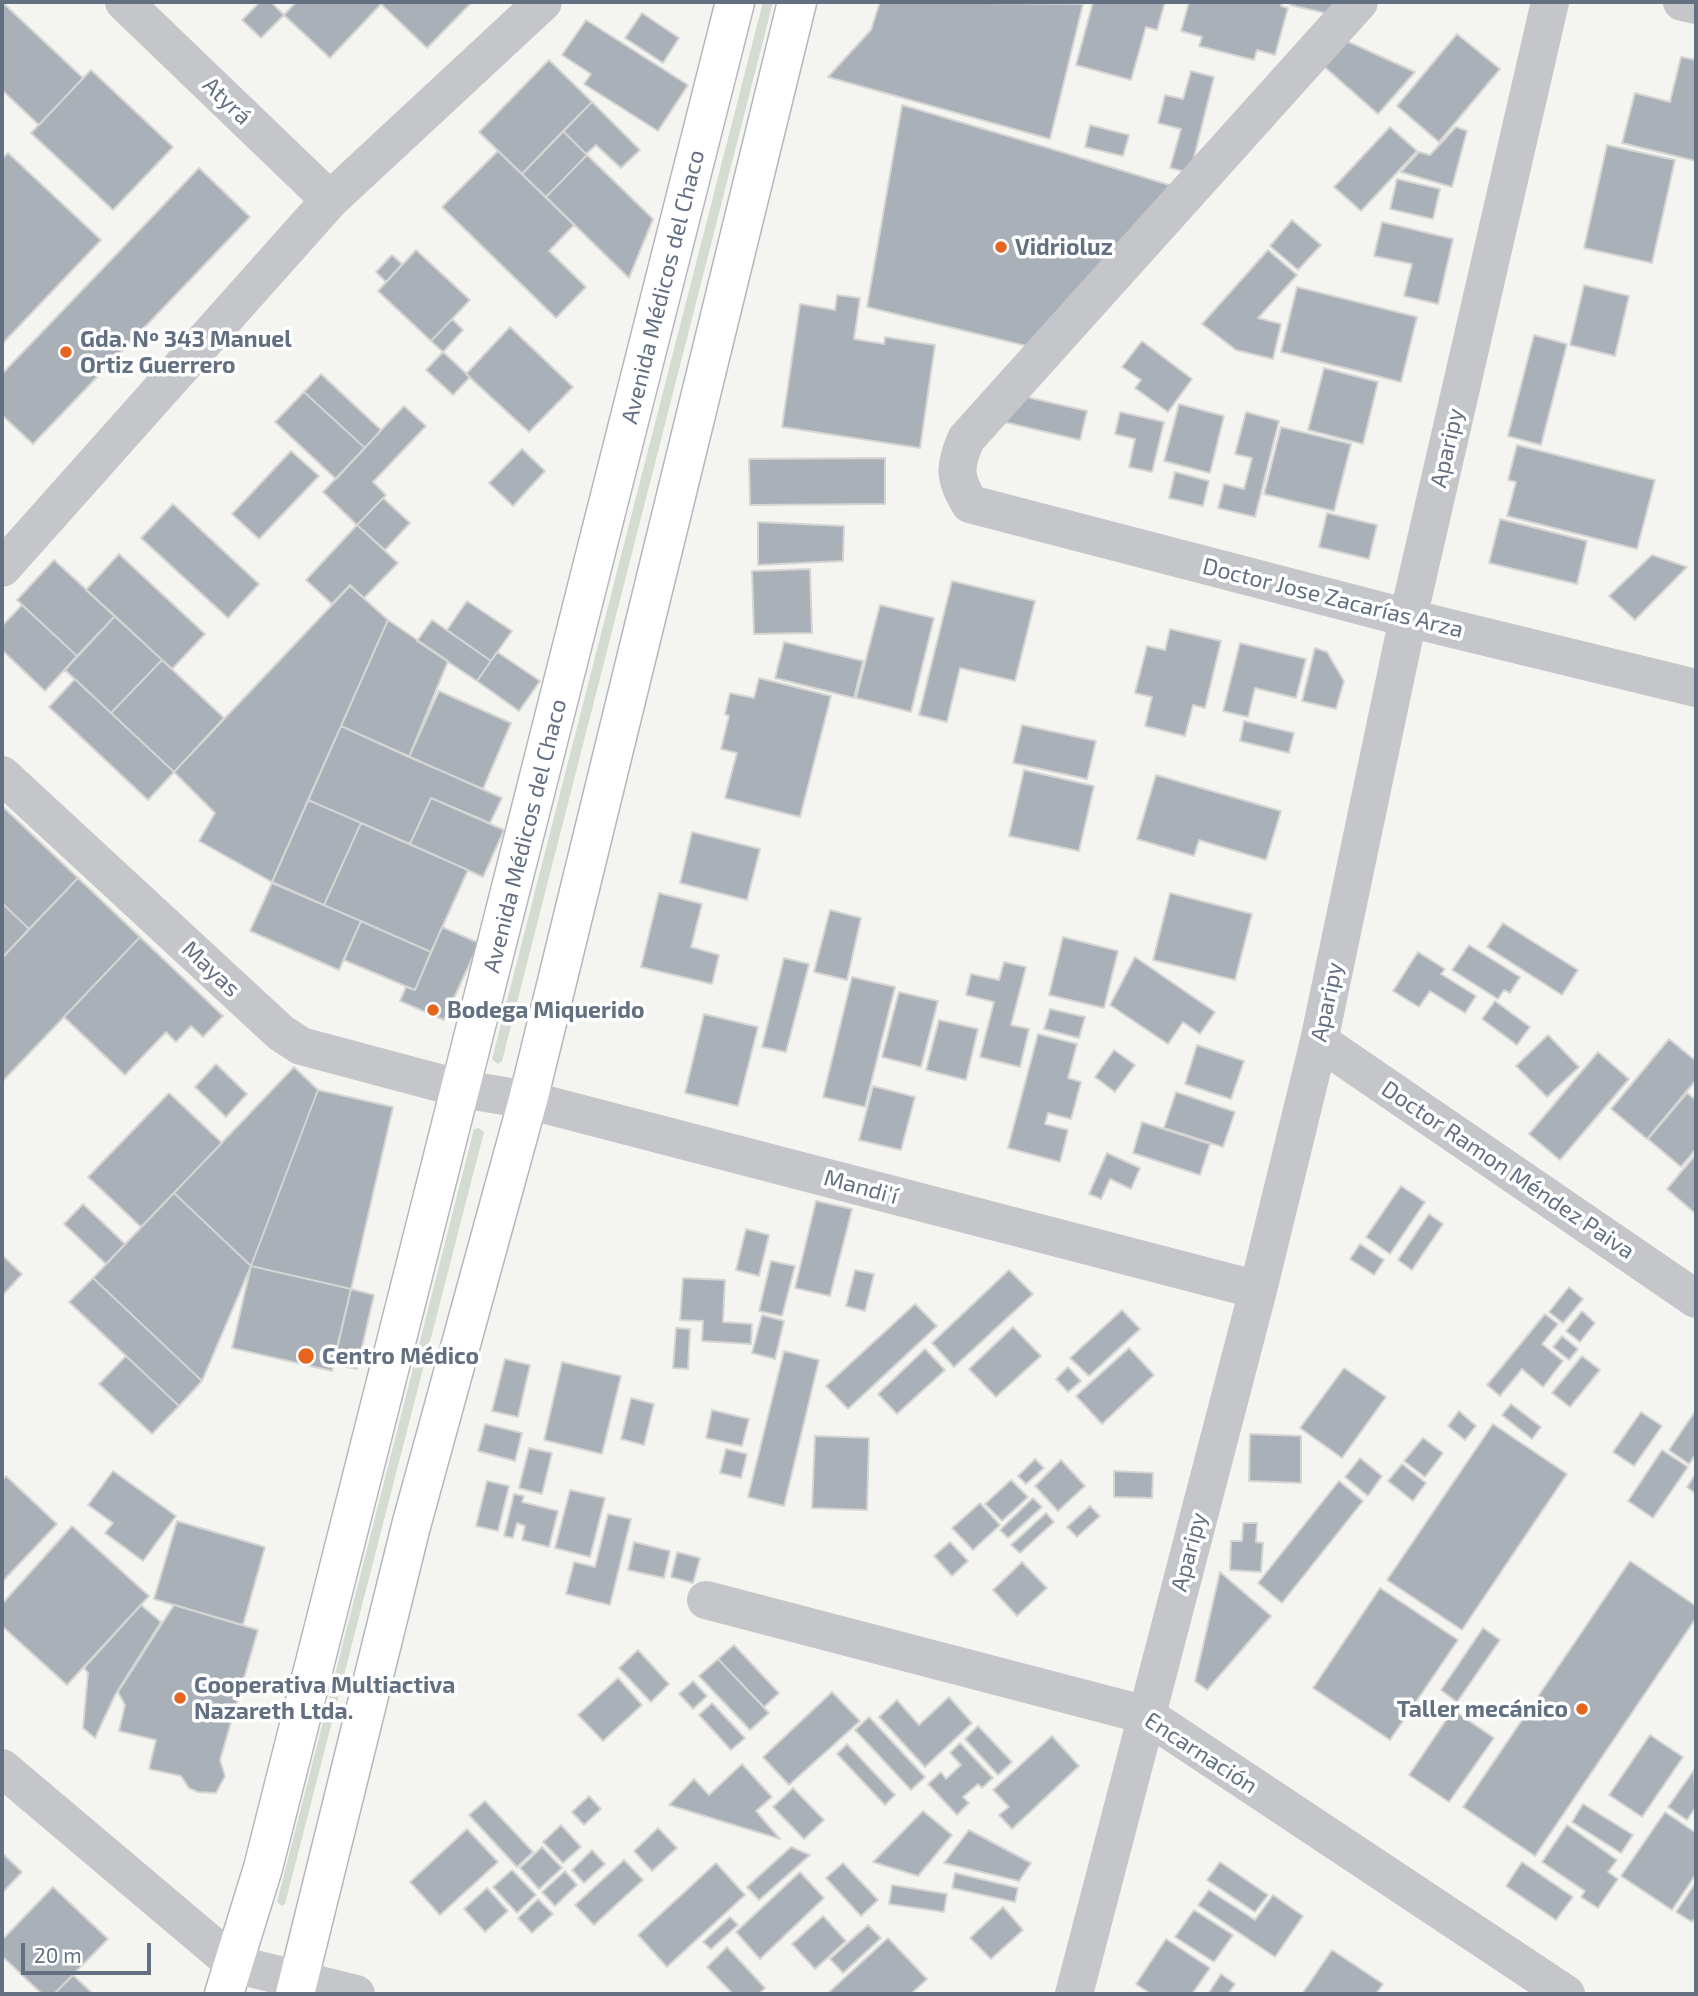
<!DOCTYPE html>
<html>
<head>
<meta charset="utf-8">
<style>
	body { margin:0 }
	#map { position:relative; width:1698px; height:1996px; overflow:hidden; background:#f4f4f0; font-family:"Exo 2",sans-serif }
	canvas { display:block }
	.frame { position:absolute; inset:0; border:4px solid #627082; pointer-events:none }
	.scale { position:absolute; left:21px; top:1943px; width:130px; height:32px; box-sizing:border-box; border:4px solid #627082; border-top:0; padding-left:9px; font-size:21px; line-height:24px; white-space:nowrap; color:#627082; -webkit-text-stroke:5px #fff; paint-order:stroke }
</style>
</head>
<body>
<div id="map">
<canvas width="1698" height="1996"></canvas>
<div class="frame"></div>
<div class="scale">20 m</div>
</div>
<script>
const context = document.querySelector('canvas').getContext('2d');
context.lineJoin = 'round';
function paint(path, color) { context.fillStyle = color; context.fill(path, 'evenodd'); }
function stroke(path, color, width, dash) { context.strokeStyle = color; context.lineWidth = width; context.lineCap = dash ? 'butt' : 'round'; context.setLineDash(dash || []); context.stroke(path); }
function drawText(font, color, halo, rows, align = 'center') {
  context.font = font + ' "Exo 2",sans-serif'; context.lineWidth = 7; context.setLineDash([]); context.textBaseline = 'middle'; context.strokeStyle = halo; context.fillStyle = color; for (const [text, x, y, turn = 0] of rows) {
    context.save(); context.translate(x, y); context.rotate((+turn || 0) * Math.PI / 180); context.textAlign = isNaN(turn) ? turn : align; if (halo) context.strokeText(text, 0, 0); context.fillText(text, 0, 0); context.restore();
  }
}
const green = new Path2D(`
	M763 2H773L502 1061 498 1064 492 1059Z
	M479 1128 484 1132 285 1904 282 1906 277 1902 474 1129Z`);
const building = new Path2D(`
	M2 2 83 78 39 125 2 90Z
	M260 2H271L284 15 261 38 242 20Z
	M296 2H383L330 58 284 15Z
	M383 2H472L427 48 381 4Z
	M880 2 1083 4 1050 139 828 77 871 30Z
	M1093 2H1165L1157 30 1146 27 1131 80 1076 65Z
	M1189 2H1282L1281 6 1288 8 1275 55 1257 50 1254 60 1199 46 1202 37 1181 31Z
	M1291 2H1345L1334 15 1290 5Z
	M642 13 679 38 663 63 625 38Z
	M586 20 688 85 658 131 584 84 591 74 562 55Z
	M1457 34 1500 69 1439 142 1397 106Z
	M1340 38 1415 72 1378 114 1319 62Z
	M1681 57 1696 60V161L1622 143 1635 93 1670 102Z
	M549 60 592 102 522 174 479 132Z
	M91 70 173 147 113 210 31 133Z
	M1191 71 1214 77 1190 173 1170 168 1181 129 1158 123 1165 95 1183 99Z
	M592 102 640 150 621 168 596 145 586 154 563 131Z
	M902 105 1045 147 1179 188 1035 348 867 307Z
	M1090 125 1129 135 1123 156 1085 147Z
	M1390 127 1417 151 1361 211 1334 187Z
	M1456 127 1467 131 1452 187 1401 172 1419 152 1430 155Z
	M563 131 587 155 546 197 522 174Z
	M1607 145 1675 160 1652 263 1584 248Z
	M498 151 574 225 549 251 586 287 556 318 442 207Z
	M8 153 101 240 2 344V159Z
	M587 155 653 219 629 278 546 197Z
	M199 168 250 217 33 444 2 415V374Z
	M1397 179 1440 189 1433 219 1390 209Z
	M1292 220 1321 245 1298 270 1270 246Z
	M1382 222 1453 239 1438 304 1404 296 1412 264 1374 256Z
	M416 250 470 300 431 341 378 291Z
	M1268 250 1297 275 1258 318 1281 324 1273 359 1236 350 1202 324Z
	M392 255 402 264 386 282 376 272Z
	M1584 285 1629 296 1615 356 1570 345Z
	M1297 287 1417 317 1401 382 1281 352Z
	M837 295 860 298 854 339 884 344 885 337 935 345 920 448 782 427 800 304 835 310Z
	M452 319 463 330 443 352 431 341Z
	M510 327 573 387 529 432 466 374Z
	M1534 335 1567 344 1541 445 1508 436Z
	M1142 341 1192 379 1168 412 1135 388 1141 380 1122 367Z
	M443 352 470 377 453 395 426 370Z
	M1324 368 1378 382 1363 444 1308 430Z
	M321 374 381 430 365 448 304 392Z
	M304 392 365 448 336 479 275 422Z
	M1022 396 1087 411 1080 440 1000 421Z
	M1179 404 1224 416 1210 473 1164 461Z
	M404 406 426 426 373 482 386 495 357 525 323 492Z
	M1120 412 1164 422 1152 472 1129 467 1135 439 1115 434Z
	M1246 412 1279 421 1255 517 1218 508 1224 484 1244 489 1252 458 1235 454Z
	M1281 427 1351 444 1334 511 1264 494Z
	M1517 445 1655 480 1637 549 1507 516 1516 482 1508 480Z
	M522 449 545 471 513 506 489 483Z
	M291 451 319 476 259 539 232 514Z
	M885 458V504L750 505 749 459Z
	M1175 472 1209 481 1203 506 1169 498Z
	M383 498 410 523 385 550 357 525Z
	M173 504 259 584 228 618 141 538Z
	M1327 513 1377 525 1369 559 1319 547Z
	M1500 519 1587 541 1577 584 1489 563Z
	M758 522 844 526 843 561 758 565Z
	M357 525 398 563 364 598 350 585 332 604 306 580Z
	M119 554 205 634 172 669 86 590Z
	M1652 555 1687 567 1635 620 1609 596Z
	M54 560 115 616 77 656 17 600Z
	M810 569 812 633 754 634 752 571Z
	M952 581 1035 601 1015 681 960 668 947 722 919 715Z
	M350 586 388 620 272 882 199 841 215 813 174 772Z
	M467 601 512 631 491 661 447 630Z
	M22 605 77 656 45 691 2 650V626Z
	M880 605 934 618 911 712 856 698Z
	M115 616 162 660 111 713 65 670Z
	M388 620 448 661 409 757 341 726Z
	M432 620 491 661 477 681 417 641Z
	M1170 629 1221 641 1205 708 1193 705 1185 736 1145 726 1152 697 1135 693 1147 646 1165 650Z
	M784 642 863 661 854 698 775 678Z
	M1240 643 1306 659 1296 698 1255 688 1248 717 1223 711Z
	M1315 648 1327 652 1344 681 1336 709 1302 701Z
	M497 652 540 681 519 711 477 681Z
	M162 660 224 718 174 772 111 713Z
	M759 678 831 696 800 817 725 798 737 753 721 749 729 716 725 714 730 693 754 698Z
	M75 679 174 772 148 800 49 707Z
	M439 691 511 723 483 789 409 757Z
	M1244 721 1294 733 1289 753 1240 741Z
	M1022 725 1096 741 1087 779 1013 763Z
	M341 726 502 798 490 823 431 798 410 844 308 800Z
	M1024 770 1094 786 1079 851 1009 836Z
	M1156 775 1281 811 1266 860 1199 840 1194 856 1137 839Z
	M431 798 504 830 483 877 410 844Z
	M308 800 361 823 324 905 272 882Z
	M2 806 78 878 29 929 2 903Z
	M361 823 468 870 431 952 324 905Z
	M692 832 760 849 747 900 680 883Z
	M78 878 140 937 2 1082V958Z
	M272 883 361 921 339 970 250 931Z
	M659 893 702 904 691 947 719 955 712 984 641 967Z
	M1170 893 1252 914 1235 980 1153 960Z
	M3 904 29 929 2 958V906Z
	M830 910 861 918 847 980 814 972Z
	M361 921 431 952 415 990 344 960Z
	M1503 923 1578 970 1562 995 1487 947Z
	M442 927 479 943 444 1020 400 1001 406 987 415 990Z
	M140 937 223 1016 203 1037 191 1026 176 1042 166 1032 125 1075 64 1017Z
	M1063 937 1118 951 1104 1008 1049 995Z
	M1469 945 1520 977 1510 993 1504 990 1498 999 1452 970Z
	M1418 952 1445 969 1441 974 1476 996 1465 1013 1430 991 1419 1007 1393 991Z
	M1135 957 1215 1012 1200 1034 1183 1022 1168 1044 1110 1005Z
	M784 958 809 964 786 1052 762 1047Z
	M1004 962 1026 967 1011 1025 1029 1029 1020 1067 980 1057 994 1002 966 995 971 974 999 980Z
	M852 977 895 987 865 1107 823 1097Z
	M899 992 938 1001 921 1067 882 1057Z
	M1495 1001 1530 1027 1517 1045 1482 1019Z
	M1050 1009 1085 1017 1079 1038 1044 1029Z
	M704 1014 758 1027 738 1106 685 1093Z
	M939 1020 978 1029 966 1080 926 1070Z
	M1038 1034 1077 1044 1068 1078 1081 1082 1071 1119 1048 1113 1045 1124 1068 1130 1060 1162 1008 1148Z
	M1548 1035 1579 1067 1547 1097 1516 1066Z
	M1669 1039 1696 1061V1080L1647 1139 1611 1109Z
	M1197 1045 1244 1061 1231 1099 1185 1084Z
	M1114 1050 1135 1065 1115 1092 1095 1077Z
	M1598 1052 1629 1079 1560 1160 1529 1134Z
	M216 1064 247 1094 226 1117 195 1087Z
	M294 1067 318 1090 251 1266 174 1193Z
	M873 1086 915 1097 901 1150 859 1140Z
	M318 1090 393 1107 351 1289 251 1266Z
	M1176 1092 1235 1112 1223 1147 1164 1128Z
	M169 1093 222 1143 141 1227 88 1177Z
	M1687 1093 1696 1100V1149L1681 1167 1648 1139Z
	M1142 1122 1210 1144 1200 1175 1133 1153Z
	M1107 1153 1140 1168 1131 1189 1110 1179 1101 1199 1089 1194Z
	M1696 1154V1214L1667 1189Z
	M1401 1186 1425 1202 1390 1254 1366 1237Z
	M174 1193 251 1266 202 1381 93 1278Z
	M816 1201 852 1209 830 1296 795 1288Z
	M83 1204 125 1244 106 1264 64 1224Z
	M1429 1214 1443 1224 1412 1270 1398 1260Z
	M746 1229 769 1235 759 1276 736 1270Z
	M1360 1244 1384 1260 1374 1275 1350 1259Z
	M2 1255 22 1274 2 1296Z
	M771 1261 795 1266 782 1316 759 1311Z
	M251 1266 351 1289 332 1371 232 1348Z
	M855 1270 874 1274 865 1311 846 1306Z
	M1009 1270 1033 1294 954 1367 932 1343Z
	M93 1278 202 1381 179 1406 69 1302Z
	M683 1278 725 1280 723 1322 752 1324 751 1344 702 1341 703 1321 680 1320Z
	M1569 1287 1583 1299 1563 1323 1549 1312Z
	M351 1289 374 1295 357 1369 333 1364Z
	M915 1304 937 1326 848 1409 826 1386Z
	M1122 1310 1140 1329 1089 1376 1070 1358Z
	M1582 1311 1595 1323 1580 1342 1566 1331Z
	M1545 1314 1558 1324 1542 1344 1563 1361 1543 1387 1522 1369 1500 1396 1487 1385Z
	M762 1315 784 1321 775 1359 752 1353Z
	M1013 1327 1041 1356 996 1397 969 1369Z
	M676 1328 690 1329 688 1369 673 1368Z
	M1562 1336 1578 1349 1569 1360 1553 1347Z
	M1129 1348 1154 1375 1102 1424 1076 1396Z
	M925 1349 945 1370 897 1414 878 1394Z
	M784 1351 819 1360 784 1506 748 1497Z
	M126 1356 179 1406 152 1434 99 1384Z
	M1582 1356 1600 1370 1570 1407 1552 1393Z
	M505 1359 530 1365 518 1417 492 1411Z
	M562 1362 621 1376 602 1454 544 1440Z
	M1068 1367 1081 1381 1068 1392 1056 1379Z
	M1344 1368 1386 1397 1342 1458 1300 1428Z
	M631 1398 654 1404 644 1445 621 1439Z
	M1511 1404 1541 1427 1532 1439 1502 1415Z
	M712 1410 749 1419 742 1446 706 1438Z
	M1696 1410V1454L1689 1464 1669 1450Z
	M1459 1411 1476 1426 1465 1440 1448 1426Z
	M1641 1412 1662 1426 1634 1466 1613 1452Z
	M485 1424 522 1433 515 1461 478 1451Z
	M1493 1424 1567 1474 1462 1630 1387 1580Z
	M1250 1434 1301 1436V1483L1249 1481Z
	M815 1436 869 1438 867 1510 812 1508Z
	M1423 1438 1443 1453 1425 1477 1404 1461Z
	M529 1448 552 1453 542 1494 519 1488Z
	M726 1449 747 1454 741 1478 720 1473Z
	M1662 1450 1688 1467 1653 1518 1628 1501Z
	M1360 1458 1382 1476 1368 1496 1345 1477Z
	M1035 1459 1044 1468 1026 1484 1018 1476Z
	M1061 1460 1085 1486 1058 1511 1035 1486Z
	M1402 1464 1426 1483 1413 1501 1388 1481Z
	M113 1471 176 1516 143 1561 105 1533 113 1523 88 1505Z
	M1114 1471 1153 1473 1152 1498 1114 1497Z
	M1696 1473V1494L1687 1487Z
	M6 1476 57 1524 2 1582V1481Z
	M1011 1480 1028 1497 1002 1521 985 1504Z
	M487 1481 509 1486 498 1531 476 1526Z
	M1339 1481 1363 1501 1282 1603 1258 1583Z
	M570 1490 605 1498 590 1557 555 1548Z
	M514 1494 524 1496 522 1502 558 1511 549 1547 522 1540 525 1526 517 1523 513 1538 504 1536Z
	M1033 1498 1042 1507 1008 1538 1000 1530Z
	M980 1503 1000 1525 973 1550 952 1528Z
	M1090 1506 1100 1516 1077 1537 1067 1527Z
	M1046 1513 1054 1522 1020 1553 1011 1545Z
	M608 1514 631 1519 610 1605 566 1594 574 1562 595 1567Z
	M177 1521 265 1547 243 1625 154 1599Z
	M1243 1523H1257L1256 1542 1263 1543 1261 1572 1230 1570 1231 1541H1242Z
	M72 1526 149 1596 67 1685 2 1626V1604Z
	M634 1542 670 1551 664 1578 628 1570Z
	M950 1542 968 1561 952 1576 934 1556Z
	M677 1552 700 1558 693 1583 671 1577Z
	M1630 1561 1696 1606V1618L1535 1856 1463 1807Z
	M1022 1562 1047 1588 1017 1616 993 1590Z
	M1220 1572 1271 1616 1207 1690 1195 1681Z
	M1380 1588 1458 1640 1390 1740 1313 1688Z
	M141 1605 161 1622 115 1695 95 1738 83 1728 88 1673 84 1668Z
	M174 1605 258 1630 220 1760 225 1776 216 1793 198 1792 189 1788 181 1776 149 1769 156 1740 119 1731 125 1705 118 1692Z
	M1483 1628 1500 1640 1457 1702 1441 1690Z
	M734 1645 779 1693 764 1707 718 1659Z
	M638 1650 669 1684 651 1702 619 1668Z
	M718 1659 769 1713 750 1730 699 1676Z
	M618 1678 642 1705 603 1741 578 1715Z
	M693 1681 707 1696 693 1709 679 1694Z
	M832 1692 860 1721 789 1785 763 1757Z
	M949 1697 972 1723 925 1767 879 1717 897 1700 919 1725Z
	M712 1703 745 1738 731 1750 699 1715Z
	M1453 1710 1494 1738 1449 1802 1409 1775Z
	M869 1717 925 1777 911 1790 855 1730Z
	M978 1726 1012 1762 998 1775 965 1739Z
	M1650 1735 1683 1757 1642 1817 1609 1795Z
	M1052 1736 1079 1766 1012 1829 999 1815 1009 1807 993 1790Z
	M960 1743 993 1778 982 1788 978 1784 963 1797 969 1803 957 1815 928 1784 941 1772 946 1779 961 1765 950 1753Z
	M847 1744 895 1795 885 1805 837 1754Z
	M742 1764 772 1797 756 1811 780 1839 669 1805 694 1779 709 1795Z
	M1694 1770 1696 1807 1687 1820 1668 1807Z
	M793 1788 824 1820 804 1839 773 1807Z
	M589 1796 601 1809 584 1825 572 1812Z
	M485 1801 533 1852 517 1867 469 1815Z
	M1583 1804 1633 1835 1621 1853 1572 1822Z
	M923 1811 952 1835 918 1876 873 1862Z
	M1665 1812 1696 1833V1874L1672 1910 1621 1876Z
	M561 1825 581 1847 563 1863 543 1842Z
	M1567 1825 1617 1860 1608 1872 1618 1879 1598 1908 1581 1897 1585 1891 1542 1862Z
	M658 1828 677 1848 652 1871 634 1851Z
	M467 1829 498 1862 440 1915 410 1882Z
	M969 1830 1031 1863 1019 1881 944 1863Z
	M542 1847 562 1868 539 1889 520 1868Z
	M791 1847 810 1855 759 1900 747 1887Z
	M592 1850 605 1864 584 1883 572 1870Z
	M2 1853 22 1872 2 1893Z
	M624 1860 643 1880 594 1925 575 1905Z
	M1220 1862 1268 1895 1255 1912 1207 1880Z
	M1522 1862 1573 1897 1556 1920 1506 1886Z
	M716 1863 745 1895 667 1967 638 1935Z
	M843 1863 878 1900 861 1916 826 1878Z
	M512 1870 536 1895 517 1913 493 1887Z
	M565 1871 577 1885 555 1906 542 1892Z
	M800 1872 824 1898 760 1959 736 1932Z
	M955 1873 1018 1888 1015 1902 952 1888Z
	M1696 1882V1917L1692 1922 1676 1912Z
	M892 1885 947 1894 944 1912 889 1904Z
	M53 1887 108 1939 54 1994H42L2 1956V1940Z
	M487 1888 508 1911 485 1932 464 1909Z
	M1209 1890 1255 1920 1273 1895 1303 1916 1275 1957 1198 1905Z
	M538 1899 553 1914 532 1933 518 1918Z
	M1003 1907 1023 1930 991 1959 970 1938Z
	M1194 1910 1233 1935 1214 1962 1175 1937Z
	M823 1916 846 1941 815 1969 792 1944Z
	M730 1917 738 1925 711 1949 703 1942Z
	M868 1925 881 1938 843 1973 830 1959Z
	M888 1938 927 1979 911 1994H827Z
	M1166 1939 1210 1968 1192 1994H1151L1136 1984Z
	M727 1947 765 1988 759 1994H733L707 1967Z
	M1332 1950 1383 1984 1376 1994H1302Z
	M1221 1974 1235 1984 1228 1994H1208Z
	M73 1975 93 1994H54Z`);
const minor = new Path2D(`
	M124 2 330 200
	M1359 2 966 439C954 467 954 478 970 504L1408 618 1696 688
	M1682 2 1696 5
	M2 568 330 200 543 2
	M2 775 281 1033 301 1046 462 1089 528 1100 1258 1290
	M1319 1041 1696 1299
	M706 1600 1146 1715 1566 1994
	M2 1768 234 1964 356 1994
	M1074 1994 1258 1290 1319 1041 1408 618 1550 2`);
const major = new Path2D(`
	M224 1994 263 1868 735 2
	M295 1994 411 1526 528 1100 797 2`);
const markers = [
	[1001,247,7,"#e6641e"],
	[66,352,7,"#e6641e"],
	[433,1010,7,"#e6641e"],
	[306,1356,9,"#e6641e"],
	[180,1698,7,"#e6641e"],
	[1582,1709,7,"#e6641e"]
];
const streetNames = [
	["Atyrá",227,101,44],
	["Avenida Médicos del Chaco",663,287,-76],
	["Aparipy",1447,448,-77],
	["Doctor Jose Zacarías Arza",1333,598,14],
	["Avenida Médicos del Chaco",525,836,-76],
	["Mayas",211,969,43],
	["Aparipy",1327,1002,-78],
	["Doctor Ramon Méndez Paiva",1508,1170,34],
	["Mandi'í",861,1187,15],
	["Aparipy",1189,1552,-75],
	["Encarnación",1201,1753,33]
];
const poiNames = [
	["Vidrioluz",1015,247],
	["Gda. Nº 343 Manuel",80,339],
	["Ortiz Guerrero",80,365],
	["Bodega Miquerido",447,1010],
	["Centro Médico",322,1356],
	["Cooperativa Multiactiva",194,1685],
	["Nazareth Ltda.",194,1711],
	["Taller mecánico",1568,1709,"right"]
];
paint(green, '#d4dbd1');
paint(building, '#a9b0b7');
stroke(building, '#d5d5d3', 2);
stroke(major, '#b4b7bc', 41);
stroke(minor, '#c4c6ca', 38);
stroke(major, '#fff', 38);
for (const [x, y, r, color] of markers) { const dot = new Path2D(); dot.arc(x, y, r, 0, 2 * Math.PI); context.fillStyle = color; context.fill(dot); stroke(dot, '#fff', 2.5); }
drawText('23px', '#627082', '#fff', streetNames);
drawText('bold 23px', '#627082', '#fff', poiNames, 'left');
</script>
</body>
</html>
